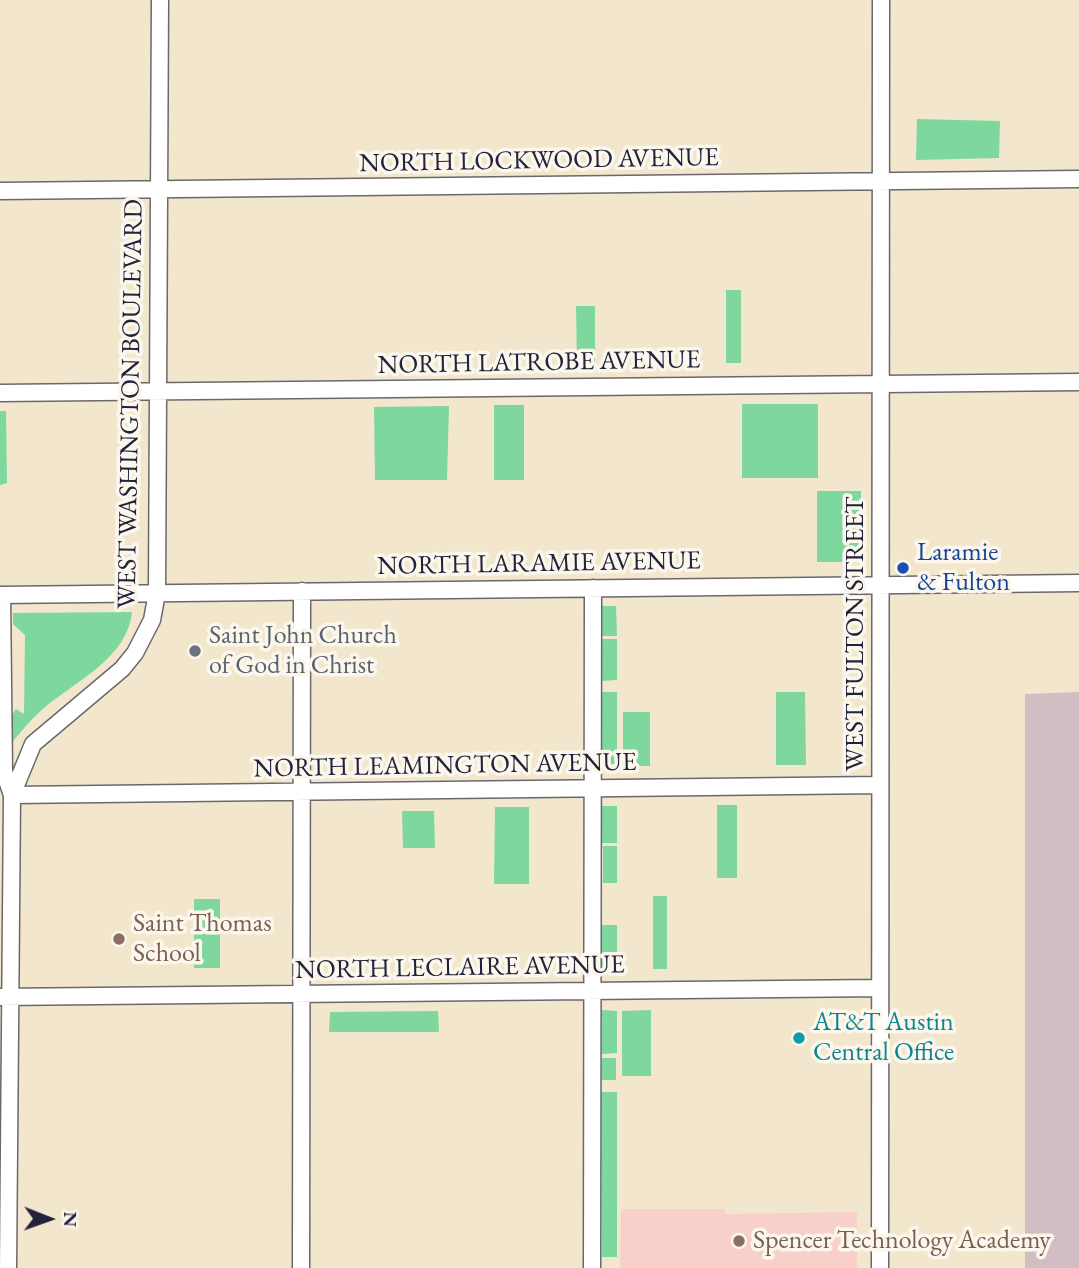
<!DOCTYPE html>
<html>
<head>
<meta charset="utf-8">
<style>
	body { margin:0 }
	#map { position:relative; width:1079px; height:1268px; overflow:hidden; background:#f2e7cd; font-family:"EB Garamond",serif }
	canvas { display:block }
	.north { position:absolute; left:14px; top:1184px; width:70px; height:70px; -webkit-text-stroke:5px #fbf7ec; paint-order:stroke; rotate:91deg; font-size:19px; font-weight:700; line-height:28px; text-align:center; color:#22223b }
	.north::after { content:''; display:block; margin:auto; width:24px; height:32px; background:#22223b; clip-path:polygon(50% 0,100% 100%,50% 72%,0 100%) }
</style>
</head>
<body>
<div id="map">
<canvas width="1079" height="1268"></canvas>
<div class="north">N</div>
</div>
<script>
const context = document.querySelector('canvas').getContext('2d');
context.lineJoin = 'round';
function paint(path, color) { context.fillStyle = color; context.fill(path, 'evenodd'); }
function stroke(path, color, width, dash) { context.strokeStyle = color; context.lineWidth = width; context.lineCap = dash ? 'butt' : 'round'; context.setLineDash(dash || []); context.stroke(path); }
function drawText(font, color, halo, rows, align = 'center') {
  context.font = font + ' "EB Garamond",serif'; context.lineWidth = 7; context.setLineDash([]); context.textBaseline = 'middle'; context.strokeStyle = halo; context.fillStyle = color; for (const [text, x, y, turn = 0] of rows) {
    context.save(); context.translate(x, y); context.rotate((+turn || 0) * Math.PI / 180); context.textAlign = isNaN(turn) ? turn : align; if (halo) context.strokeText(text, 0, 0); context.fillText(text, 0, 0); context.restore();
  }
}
const built = new Path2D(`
	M621 1209H725L726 1214 857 1212V1268H620Z`);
const industrial = new Path2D(`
	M1079 692V1268H1025V694Z`);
const green = new Path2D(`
	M917 119 1000 121 999 158 916 160Z
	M726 290H741V363H726Z
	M576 306H595V364H577Z
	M742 404H818V478H742Z
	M494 405H524V480H494Z
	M449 406 447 480H375L374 407Z
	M0 411H6L7 483 0 485Z
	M817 491H861L860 562H817Z
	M602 606H616L617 636H602Z
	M132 612C127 659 75 681 43 709 30 720 20 733 10 745V718L16 709 24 714 25 635 13 624V613Z
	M602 639H617V680L602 681Z
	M602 692H617V764H602Z
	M776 692H805L806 765H776Z
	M623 712H650V766H623Z
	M717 805H737V878H717Z
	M602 806H617V843H602Z
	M495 807H529V884H494Z
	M402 811H434L435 848H403Z
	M603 846H617V883H603Z
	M653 896H667V969H653Z
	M194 899H220V968H194Z
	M601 925H617V969H601Z
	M602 1010 617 1011V1053L602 1054Z
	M651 1010V1076H622V1011Z
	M438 1011 439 1032H329L330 1012Z
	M602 1058H616V1080H602Z
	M601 1092H617V1257H602Z`);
const minor = new Path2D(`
	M0 191 1079 179
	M0 393 1079 382
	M0 595 1079 583
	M2 595 4 772 12 795
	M12 795 879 785
	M0 997 879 988
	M8 1268 12 795 33 744 122 669 135 653 152 620 157 593 160 0
	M301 1268 302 591
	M592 1268 593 588
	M880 1268 881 0`);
const markers = [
	[903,568,7,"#1a4fb4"],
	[195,651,7,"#6b7280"],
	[119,939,7,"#8d6e63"],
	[799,1038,7,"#0f9aa8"],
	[739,1241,7,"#8d6e63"]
];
const streetNames = [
	["NORTH LOCKWOOD AVENUE",539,161,-1],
	["NORTH LATROBE AVENUE",539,363,-1],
	["WEST WASHINGTON BOULEVARD",131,404,-89],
	["NORTH LARAMIE AVENUE",539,564,-1],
	["WEST FULTON STREET",856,634,-90],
	["NORTH LEAMINGTON AVENUE",445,766,-1],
	["NORTH LECLAIRE AVENUE",460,968,-1]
];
const transitNames = [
	["Laramie",917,553],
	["& Fulton",917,583]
];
const worshipNames = [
	["Saint John Church",209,636],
	["of God in Christ",209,666]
];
const educationNames = [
	["Saint Thomas",133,924],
	["School",133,954],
	["Spencer Technology Academy",753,1241]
];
const cultureNames = [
	["AT&T Austin",813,1023],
	["Central Office",813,1053]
];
paint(built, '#f7d0ca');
paint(industrial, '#d2bec2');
paint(green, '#7ed79c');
stroke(minor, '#6b676e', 19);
stroke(minor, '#fff', 16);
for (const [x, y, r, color] of markers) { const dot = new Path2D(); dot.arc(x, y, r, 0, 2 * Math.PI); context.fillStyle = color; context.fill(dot); stroke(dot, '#fbf7ec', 2.5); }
drawText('26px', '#22223b', '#fbf7ec', streetNames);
drawText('26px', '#164399', '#fbf7ec', transitNames, 'left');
drawText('26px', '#5b616d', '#fbf7ec', worshipNames, 'left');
drawText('26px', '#785e54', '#fbf7ec', educationNames, 'left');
drawText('26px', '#0d838f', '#fbf7ec', cultureNames, 'left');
</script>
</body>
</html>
